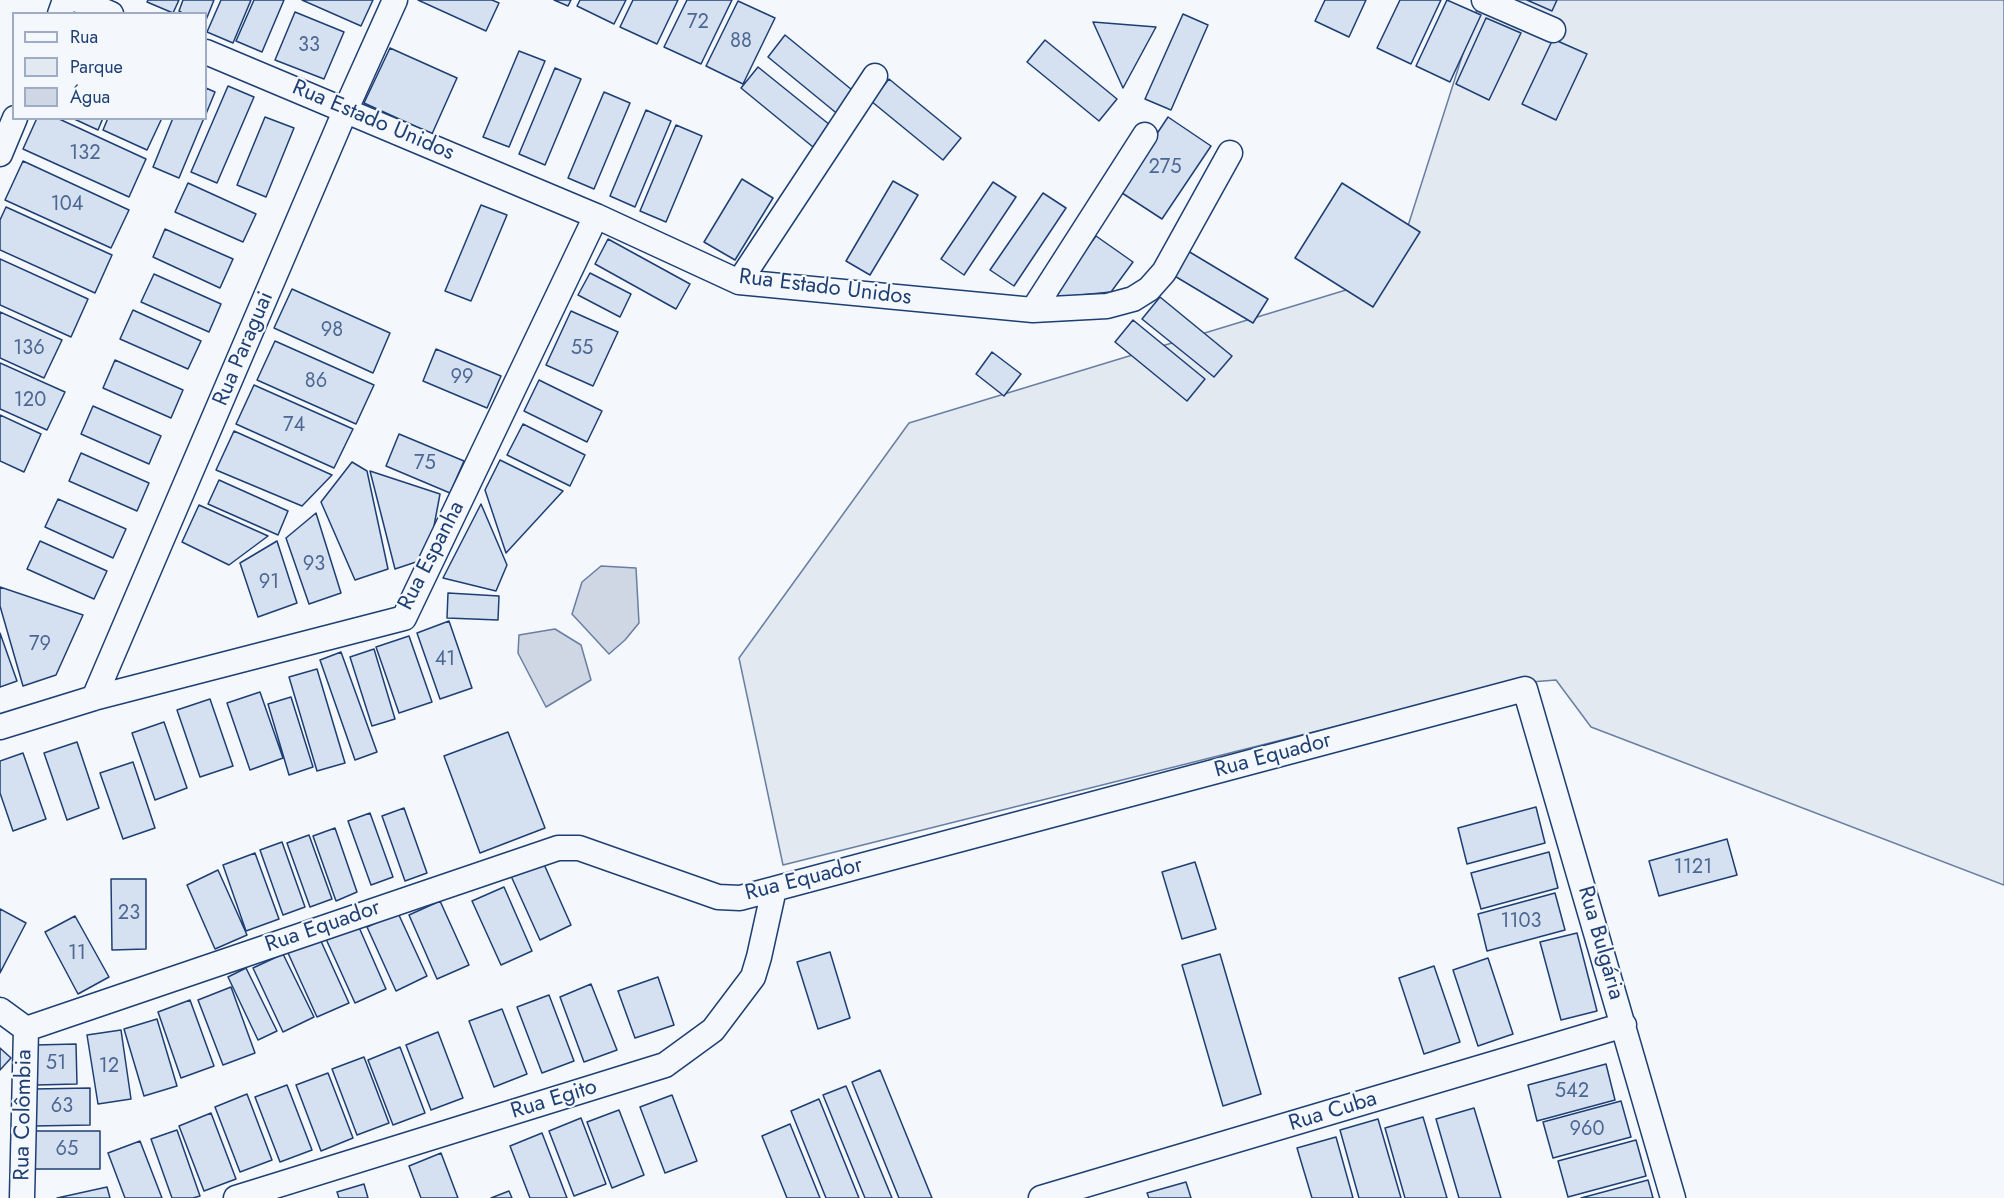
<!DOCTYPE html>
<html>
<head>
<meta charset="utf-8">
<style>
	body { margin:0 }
	#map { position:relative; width:2004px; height:1198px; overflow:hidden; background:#f4f7fb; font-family:Jost,sans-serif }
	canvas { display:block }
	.legend { position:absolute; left:12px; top:12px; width:195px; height:108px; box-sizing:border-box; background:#f4f7fb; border:2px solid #9eadc5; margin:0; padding:8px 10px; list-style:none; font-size:18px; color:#1d3f73 }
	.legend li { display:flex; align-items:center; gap:12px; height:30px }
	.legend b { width:30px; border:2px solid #9eadc5 }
</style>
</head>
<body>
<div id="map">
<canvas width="2004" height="1198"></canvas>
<ul class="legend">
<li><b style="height:8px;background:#f4f7fb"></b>Rua</li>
<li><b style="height:16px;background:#e3e9f0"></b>Parque</li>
<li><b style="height:16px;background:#cfd7e4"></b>Água</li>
</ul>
</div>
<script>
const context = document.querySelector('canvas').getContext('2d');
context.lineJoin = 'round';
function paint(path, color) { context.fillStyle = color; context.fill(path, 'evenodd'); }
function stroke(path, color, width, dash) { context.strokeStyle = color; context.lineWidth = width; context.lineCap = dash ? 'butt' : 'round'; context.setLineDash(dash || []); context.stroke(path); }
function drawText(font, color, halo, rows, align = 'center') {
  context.font = font + ' Jost,sans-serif'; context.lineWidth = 4.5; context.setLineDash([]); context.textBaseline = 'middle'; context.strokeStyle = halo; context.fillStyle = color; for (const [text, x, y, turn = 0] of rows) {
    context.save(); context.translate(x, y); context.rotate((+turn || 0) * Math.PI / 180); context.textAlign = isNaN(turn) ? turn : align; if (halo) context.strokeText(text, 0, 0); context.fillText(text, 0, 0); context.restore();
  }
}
const green = new Path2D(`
	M1480 0H2004V885L1591 727 1556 680 1505 684 783 865 739 658 909 423 1392 276Z`);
const water = new Path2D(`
	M601 566 636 568 639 623 625 640 609 654 572 614 582 582Z
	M555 629 581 645 591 680 546 707 518 653 519 635Z`);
const building = new Path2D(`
	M148 0H179L173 13 147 2Z
	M183 0H214L206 20V14H184L179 11Z
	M221 0H251L233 43 207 32Z
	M254 0H284L262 52 236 41Z
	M302 0H373L361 26Z
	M418 0H492L499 3 486 31Z
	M554 0H571L568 6Z
	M580 0H626L614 24 577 6Z
	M633 0H678L657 44 620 27Z
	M687 0H732L701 64 664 47Z
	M1325 0H1366L1349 37 1315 21Z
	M1400 0H1441L1411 64 1377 48Z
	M1447 0 1481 15 1450 82 1416 66Z
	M1527 0H1557L1552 11Z
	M738 1 775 18 743 84 706 66Z
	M295 12 344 32 324 79 275 60Z
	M1183 14 1208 25 1171 110 1145 99Z
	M1486 18 1521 33 1489 100 1456 84Z
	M1093 22 1156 27 1123 88Z
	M785 35 857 94 840 116 768 57Z
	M1553 39 1587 54 1556 120 1522 104Z
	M1045 40 1117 99 1099 121 1027 62Z
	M390 48 457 78 432 134 364 103Z
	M519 51 545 61 509 147 483 137Z
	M758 67 830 125 813 147 741 88Z
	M555 68 581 79 545 165 519 154Z
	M889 79 961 138 943 160 871 101Z
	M228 86 254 97 217 183 191 172Z
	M206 88 215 92 206 114Z
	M604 92 630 103 594 189 568 178Z
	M646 110 671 121 635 207 610 196Z
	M265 117 294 128 266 197 237 185Z
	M1168 117 1211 146 1162 219 1119 191Z
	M37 118H57L146 159 129 197 23 149Z
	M72 118H103L98 130Z
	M108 118H162L147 150 103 130Z
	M173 118H204L179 178 153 167Z
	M676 125 702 136 666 222 640 211Z
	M23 161 129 210 111 248 5 200Z
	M742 179 773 198 735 260 704 242Z
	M893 181 918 195 870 275 846 261Z
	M993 182 1016 197 964 275 941 259Z
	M188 183 256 214 243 242 175 212Z
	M1342 183 1420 232 1373 307 1295 258Z
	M1043 193 1066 208 1014 286 990 270Z
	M481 205 507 215 471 301 445 291Z
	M6 207 112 255 95 293 0 250V220Z
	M165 229 233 259 220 288 153 257Z
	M1096 236 1133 262 1111 292 1050 298Z
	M608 239 690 284 676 309 595 264Z
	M1188 251 1268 299 1253 323 1173 275Z
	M0 259 88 299 71 337 0 305Z
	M590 273 631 294 620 317 578 295Z
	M154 274 221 304 209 332 141 302Z
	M292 289 390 333 373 373 274 328Z
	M1160 297 1232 356 1214 377 1142 319Z
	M133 310 201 341 188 369 120 339Z
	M571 311 618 332 593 386 546 365Z
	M0 312 62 340 44 378 0 358Z
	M1133 320 1205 379 1187 401 1115 342Z
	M275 341 374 385 356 424 257 380Z
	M436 349 501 376 487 408 423 381Z
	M992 352 1021 374 1004 396 976 374Z
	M115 360 183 390 171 418 103 388Z
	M0 363 65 392 47 430 0 409Z
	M539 380 602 411 587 442 524 411Z
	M254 385 353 429 334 468 236 424Z
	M93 406 161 436 149 464 81 434Z
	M0 415 41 434 24 472 0 461Z
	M523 424 585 455 570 486 507 455Z
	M234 431 332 475 302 506 216 470Z
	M399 434 464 461 450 493 386 466Z
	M81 453 149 483 137 511 69 481Z
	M500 460 563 491 506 553 485 490Z
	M352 462 367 471 388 569 355 580 321 502Z
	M370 471 440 494 428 558 395 569Z
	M219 480 288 511 278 535 208 504Z
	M58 499 126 529 113 558 45 527Z
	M481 504 507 565 496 591 443 578Z
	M199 505 268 536 229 565 182 542Z
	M316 513 341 593 309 604 286 538Z
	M40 541 107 571 94 599 27 569Z
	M277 541 297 603 258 617 240 563Z
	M0 587 83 615 56 675 23 686 0 606Z
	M448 593 499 596 498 620 447 618Z
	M449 621 472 688 440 699 417 633Z
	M0 633 17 681 0 687Z
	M409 636 432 702 399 713 376 647Z
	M374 649 395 719 372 726 350 657Z
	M341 652 377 752 355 760 320 660Z
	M317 669 345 763 317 771 289 677Z
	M260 692 283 758 250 770 227 703Z
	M291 697 313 767 289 775 268 704Z
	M210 699 233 766 200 777 177 710Z
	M164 722 187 788 155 800 132 733Z
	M508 732 545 828 480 853 444 756Z
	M77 742 99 808 67 820 44 753Z
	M23 753 46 819 13 831 0 793V761Z
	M133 762 155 828 123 839 100 773Z
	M1536 807 1545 843 1467 864 1458 828Z
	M404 808 427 873 405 881 382 816Z
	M370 813 393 877 371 885 348 821Z
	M335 828 357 892 336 901 313 836Z
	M309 835 332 899 310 907 287 843Z
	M1727 839 1737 875 1659 896 1649 861Z
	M282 842 305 907 283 915 260 850Z
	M1549 852 1558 888 1481 909 1471 873Z
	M255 853 279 919 246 931 223 865Z
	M543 862 571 925 540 940 511 876Z
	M1195 862 1216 929 1182 939 1162 872Z
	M218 870 247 935 215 949 187 885Z
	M111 879H146V949L112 950Z
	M504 887 532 951 501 965 472 901Z
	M1555 893 1565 930 1487 951 1478 914Z
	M440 901 469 965 437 979 409 915Z
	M0 909 26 923 0 973Z
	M398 913 427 976 396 991 367 927Z
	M75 916 109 977 78 994 45 932Z
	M358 925 386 989 355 1003 326 939Z
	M1577 933 1597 1011 1561 1020 1540 942Z
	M320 939 349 1003 317 1017 288 953Z
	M830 952 850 1018 818 1029 797 962Z
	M283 954 314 1017 283 1032 253 968Z
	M1220 954 1261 1094 1223 1106 1182 965Z
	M1488 958 1513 1034 1478 1046 1453 970Z
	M1434 966 1460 1042 1424 1054 1399 978Z
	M246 968 277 1031 258 1040 228 977Z
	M658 977 674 1025 635 1038 618 991Z
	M591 984 617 1050 584 1062 560 997Z
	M231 987 255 1053 223 1065 198 1000Z
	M549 995 574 1061 542 1073 517 1007Z
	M190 1000 214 1066 181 1078 158 1012Z
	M502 1009 527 1074 494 1087 469 1021Z
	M157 1019 177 1086 144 1096 124 1029Z
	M121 1030 131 1099 98 1104 87 1035Z
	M438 1032 463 1098 431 1110 406 1045Z
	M76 1044 77 1084 36 1085 35 1045Z
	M400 1047 425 1113 393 1125 368 1060Z
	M0 1048 11 1058 0 1070Z
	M364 1057 389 1123 357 1135 332 1069Z
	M1606 1064 1615 1100 1537 1121 1528 1085Z
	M880 1070 932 1198H899L852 1082Z
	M328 1073 353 1138 321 1151 296 1085Z
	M287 1085 312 1150 280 1162 255 1097Z
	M846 1086 892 1198H865L823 1095Z
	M90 1088V1125L34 1126V1089Z
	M247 1094 272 1160 240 1172 215 1107Z
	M672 1095 697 1161 665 1173 640 1107Z
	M819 1099 859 1198H826L791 1111Z
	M1621 1101 1631 1137 1553 1158 1543 1122Z
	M1474 1108 1501 1198H1459L1436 1119Z
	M619 1110 644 1175 612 1188 587 1122Z
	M211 1113 236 1179 204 1191 179 1126Z
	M1423 1117 1447 1198H1405L1385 1128Z
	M581 1118 606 1184 574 1196 549 1131Z
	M1378 1119 1401 1198H1359L1340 1130Z
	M790 1124 820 1198H787L762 1136Z
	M177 1130 200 1196 193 1198H172L151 1139Z
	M34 1131H100V1169H33Z
	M542 1133 567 1198H530L510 1146Z
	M1336 1137 1353 1198H1312L1297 1148Z
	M1636 1140 1646 1176 1568 1197 1558 1161Z
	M140 1141 162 1198H125L108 1153Z
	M441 1153 458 1198H421L409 1166Z
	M1648 1180 1653 1198H1581Z
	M1186 1182 1191 1198H1149L1147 1193Z
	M364 1184 368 1198H339L337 1192Z
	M107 1187 110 1198H57Z
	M509 1191 512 1198H491Z`);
const minor = new Path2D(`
	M78 0 111 14
	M1484 0 1553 30
	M60 14 65 0
	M206 52 596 216 739 282 1033 310 1107 306 1133 299 1149 289 1164 272 1230 153
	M0 154 15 118
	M739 282 875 76
	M1033 310 1145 135
	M94 698 346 109 395 0
	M0 727 94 698 404 618 596 216
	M0 1010 26 1029 22 1198
	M26 1029 558 848H579L718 897 740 898 1525 689 1673 1198
	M236 1198 665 1065 713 1030 753 977 759 957 774 889
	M1041 1198 1624 1025`);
const numberNames = [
	["72",698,23],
	["88",741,42],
	["33",309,46],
	["132",85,154],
	["275",1165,168],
	["104",67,205],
	["98",332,331],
	["136",29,349],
	["55",582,349],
	["99",462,378],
	["86",316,382],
	["120",30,401],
	["74",294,426],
	["75",425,464],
	["93",314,565],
	["91",269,583],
	["79",40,645],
	["41",445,660],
	["1121",1693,868],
	["23",129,914],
	["1103",1521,922],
	["11",77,954],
	["51",56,1064],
	["12",109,1067],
	["542",1572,1092],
	["63",62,1107],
	["960",1587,1130],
	["65",67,1150]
];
const streetNames = [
	["Rua Estado Unidos",373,121,23],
	["Rua Estado Unidos",825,288,7],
	["Rua Paraguai",244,349,-67],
	["Rua Espanha",432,556,-63],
	["Rua Equador",1273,756,-15],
	["Rua Equador",804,880,-14],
	["Rua Equador",323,927,-19],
	["Rua Bulgária",1600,943,74],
	["Rua Egito",554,1100,-17],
	["Rua Cuba",1333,1112,-17],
	["Rua Colômbia",24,1115,-89]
];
paint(green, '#e3e9f0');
stroke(green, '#687fa3', 1.5);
paint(water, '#cfd7e4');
stroke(water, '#687fa3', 1.5);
paint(building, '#d5e0f0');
stroke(building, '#1d3f73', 1.5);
stroke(minor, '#1d3f73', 27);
stroke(minor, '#f4f7fb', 24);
drawText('20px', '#4b6792', null, numberNames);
drawText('22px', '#1d3f73', '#f4f7fb', streetNames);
</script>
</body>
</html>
